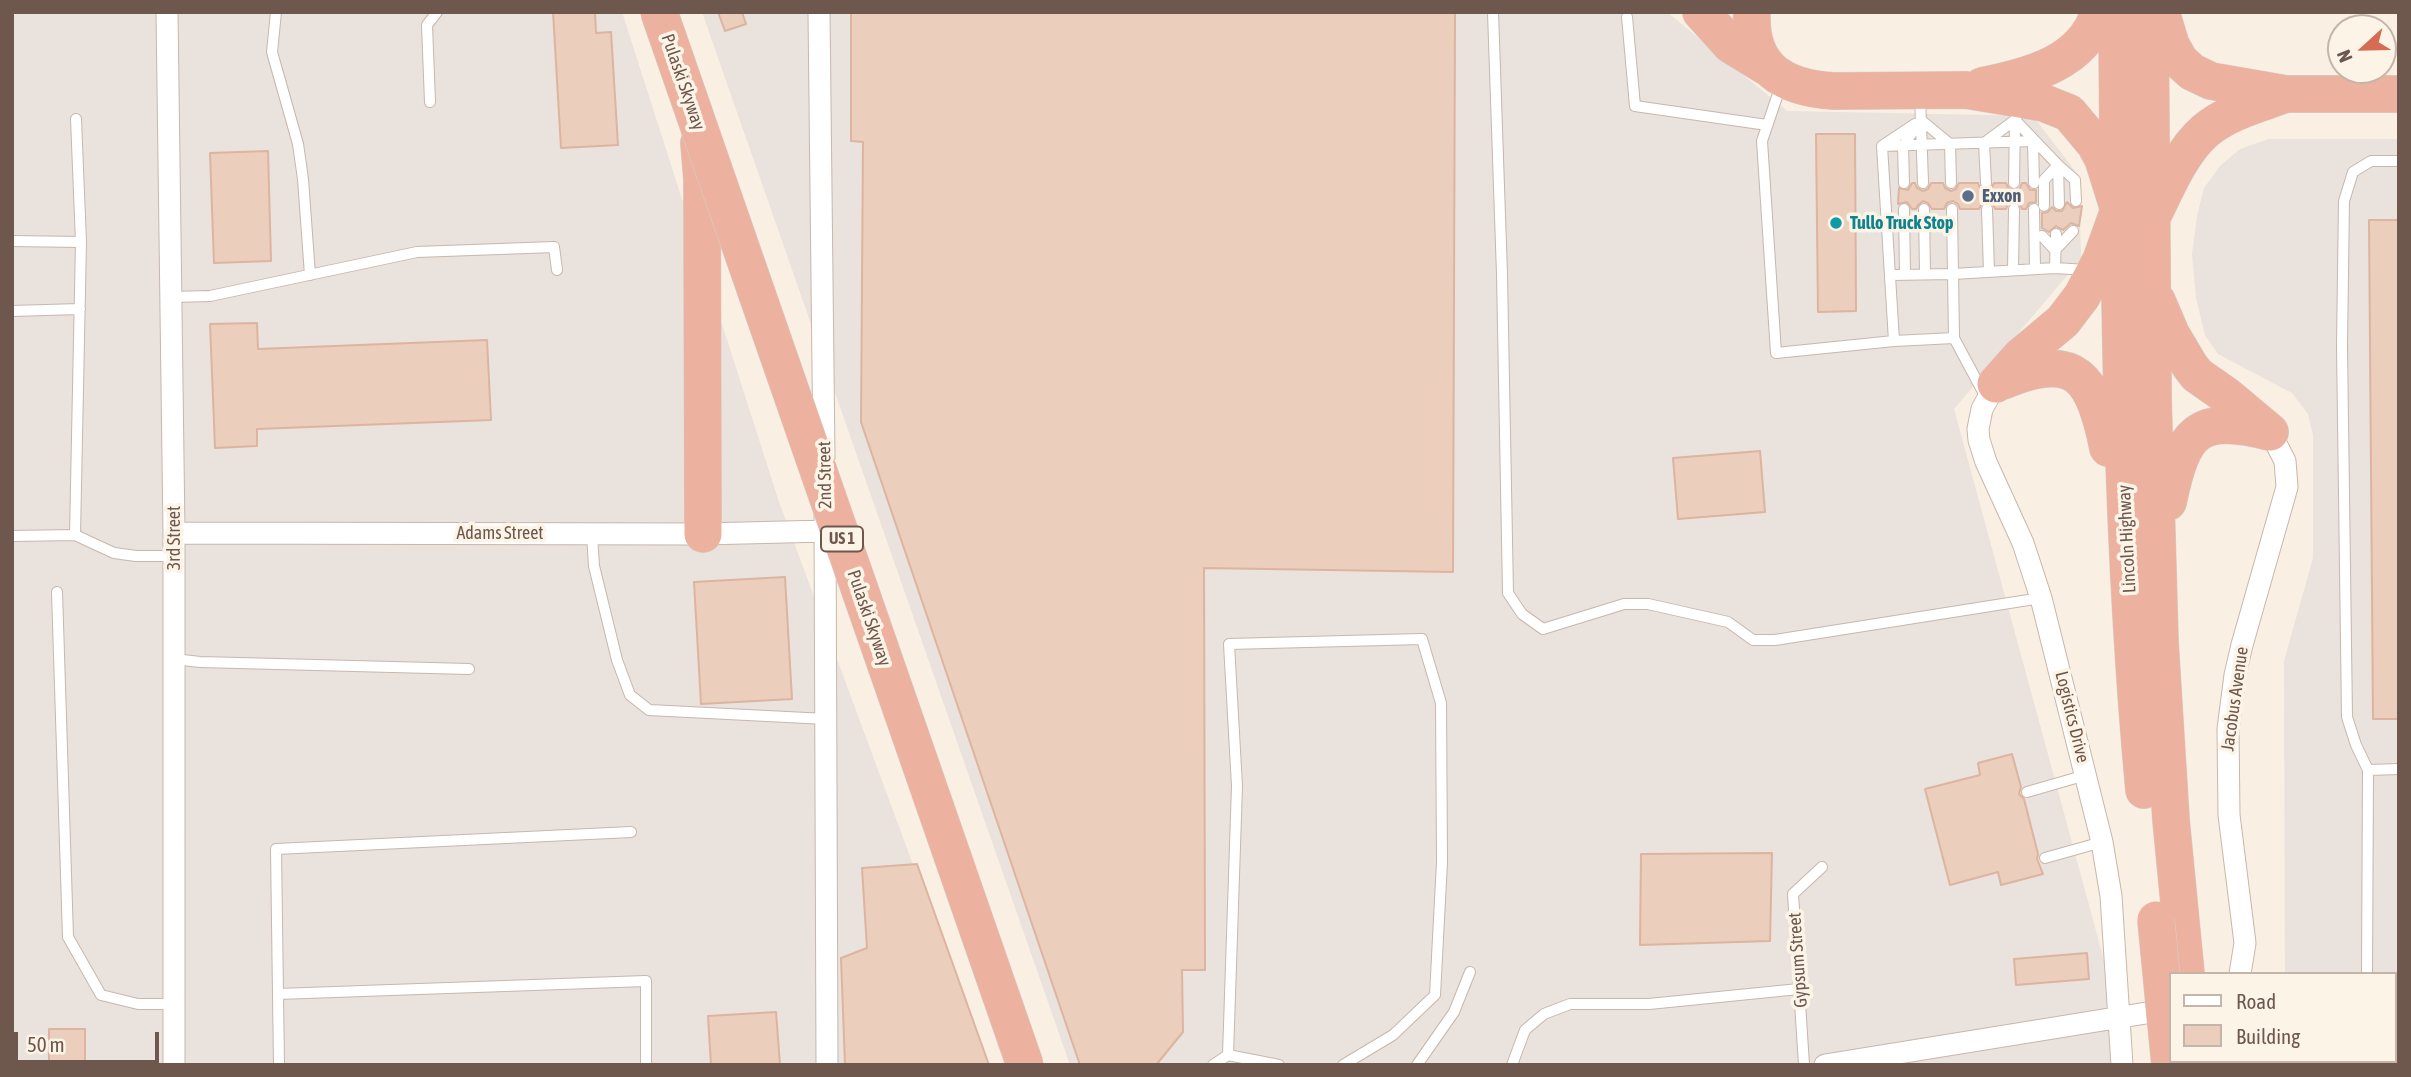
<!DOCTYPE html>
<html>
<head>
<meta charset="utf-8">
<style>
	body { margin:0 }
	#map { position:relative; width:2411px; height:1077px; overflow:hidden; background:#f9efe2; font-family:"Asap Condensed",sans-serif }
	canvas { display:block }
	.frame { position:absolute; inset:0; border:14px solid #6e574c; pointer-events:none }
	.legend { position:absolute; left:2169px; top:972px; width:228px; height:91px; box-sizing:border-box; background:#fdf4e8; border:2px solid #c4b5aa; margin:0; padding:9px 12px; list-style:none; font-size:21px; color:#6e574c }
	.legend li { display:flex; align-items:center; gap:14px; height:35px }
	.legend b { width:35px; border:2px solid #c4b5aa }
	.north { position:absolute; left:2327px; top:14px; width:70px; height:70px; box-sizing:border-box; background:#fdf4e8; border:2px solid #c4b5aa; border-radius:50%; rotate:248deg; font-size:19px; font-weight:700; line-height:28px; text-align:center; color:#6e574c }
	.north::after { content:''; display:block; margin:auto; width:24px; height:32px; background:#d76c54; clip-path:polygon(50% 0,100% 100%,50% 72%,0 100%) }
	.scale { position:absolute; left:14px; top:1032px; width:145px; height:32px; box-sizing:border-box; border:4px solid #6e574c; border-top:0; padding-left:9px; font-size:21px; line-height:24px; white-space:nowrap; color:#6e574c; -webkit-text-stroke:5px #fdf4e8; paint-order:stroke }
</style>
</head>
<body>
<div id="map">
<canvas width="2411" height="1077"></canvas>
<div class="frame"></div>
<ul class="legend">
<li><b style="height:9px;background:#fff"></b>Road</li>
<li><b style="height:19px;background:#eccebd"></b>Building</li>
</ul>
<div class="north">N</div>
<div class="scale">50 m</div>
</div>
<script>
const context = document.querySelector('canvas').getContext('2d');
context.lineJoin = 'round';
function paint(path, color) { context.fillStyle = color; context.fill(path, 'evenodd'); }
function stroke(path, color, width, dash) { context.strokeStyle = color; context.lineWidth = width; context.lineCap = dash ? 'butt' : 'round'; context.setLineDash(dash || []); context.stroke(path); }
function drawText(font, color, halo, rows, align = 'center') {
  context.font = font + ' "Asap Condensed",sans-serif'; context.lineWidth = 7; context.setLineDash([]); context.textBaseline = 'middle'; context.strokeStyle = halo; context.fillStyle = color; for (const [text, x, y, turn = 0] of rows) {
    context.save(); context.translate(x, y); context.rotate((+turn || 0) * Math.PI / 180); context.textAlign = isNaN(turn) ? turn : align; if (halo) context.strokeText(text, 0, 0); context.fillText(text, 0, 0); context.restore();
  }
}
const industrial = new Path2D(`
	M12 12H622L779 502 987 1065H12Z
	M702 12H1667L1787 111 2033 116 2079 176 2081 259 1954 409 2117 1008 2127 1065H1852L1956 1042 1813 1065H1070Z
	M2269 139H2399V1065H2285V1061H2395V974H2285L2284 661 2313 558V435L2308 414 2292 393 2218 354 2205 335 2196 298 2192 254 2197 216 2204 188 2220 166 2240 149Z`);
const building = new Path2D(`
	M553 12H595L596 33 611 32 618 145 561 148Z
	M718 12H742L746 24 725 31Z
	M851 12H1455L1453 572 1204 568 1205 970H1182L1183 1032 1156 1065H1080L861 422 863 142 851 141Z
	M1816 134H1855L1856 311 1818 312Z
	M268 151 271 261 214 263 210 153Z
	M1912 183H1915L1917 188 1923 191 1928 189 1931 183H1943L1945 188 1951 191 1956 189 1959 183H1978L1980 188 1986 191 1991 189 1994 183H2006L2009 189 2015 191 2020 188 2022 183H2026L2030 190H2036V202L2029 203 2026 209H2022L2019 203 2013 201 2008 204 2006 209H1995L1993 204 1987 201 1982 203 1979 209H1960L1958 204 1953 201 1947 203 1944 209H1932L1928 203 1923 201 1918 205 1916 209H1912L1907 202 1898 204 1899 188 1908 190Z
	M2067 202 2073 208 2082 206 2079 226 2071 223 2063 230 2056 226 2049 232 2042 228V213L2048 212 2052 207 2056 211H2062Z
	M2369 220H2399V719H2373Z
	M257 323 258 349 487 340 491 420 257 429V446L215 448 210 324Z
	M1760 451 1765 512 1678 519 1673 458Z
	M785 577 792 699 701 704 694 582Z
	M2012 754 2021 787 2019 794 2024 799 2038 854 2037 859 2043 874 2001 885 1998 872 1950 885 1925 789 1980 775 1978 763Z
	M1772 853 1770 941 1640 945 1641 854Z
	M917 864 989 1065H845L841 958 867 948 862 868Z
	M2087 953 2089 979 2016 985 2014 959Z
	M776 1012 780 1065H711L708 1016Z
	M49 1029H85V1065H49Z`);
const lane = new Path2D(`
	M276 12 272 52 298 144 303 179 310 275
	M1493 12 1502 274 1508 593 1522 614 1543 629 1624 604H1648L1728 622 1753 640H1775L2041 598
	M1627 17 1635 106 1767 125
	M1781 85 1762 141 1776 353 1894 341 1954 338 1953 274 2055 268 2087 270
	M1920 95 1923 183
	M430 102 427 25 437 12
	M1921 120 1950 144 1951 183
	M2015 120 2058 165 2059 204
	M2033 141 2034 183
	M1882 146 1894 341
	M1882 146 2033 141
	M1882 146 1915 124
	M1904 183 1903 146 1921 120
	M1986 183 1984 143 2015 120 2018 114
	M2014 183 2015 120
	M2044 206V180L2058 165 2075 180 2076 201
	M1904 209 1905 274
	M1924 209 1925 274
	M1987 209 1989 272
	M2034 209 2035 269
	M2042 236 2055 250 2073 231
	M12 241 81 242 76 119
	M2055 268 2056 234
	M2013 270 2014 209
	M1890 275 1953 274 1952 209
	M171 297 210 296 417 252 554 247 557 270
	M12 311 80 309
	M1954 338 1984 394
	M592 534 594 566 617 660 630 695 649 710 826 719
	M75 535 81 242
	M12 536 75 535 114 553 136 556H174
	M57 592 68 937 101 995 138 1004H174
	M174 659 200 662 469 669
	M2368 770 2356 745 2347 717 2342 345 2344 201 2353 172 2371 161H2399
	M2027 792 2086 775
	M2045 858 2102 842
	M2367 974 2368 770 2399 769
	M278 994 276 849 631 832
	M279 1065 278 994 646 981V1065
	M1213 1065 1228 1055
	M1279 1065 1228 1055 1237 786 1229 644 1422 639 1441 703 1442 862 1435 995 1393 1035 1343 1065
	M1417 1065 1454 1012 1470 972
	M1512 1065 1525 1030 1544 1014 1570 1004H1649L1799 989
	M1804 1065 1793 894 1822 867
	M2367 1065V1061`);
const street = new Path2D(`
	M167 12 174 533V1065
	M819 12 824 457
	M1996 384 1982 409 1978 429 1979 440 1986 462 2023 543 2041 598 2102 842 2111 896 2122 1065
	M825 517 827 1065
	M174 533 703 534 825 531
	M2240 974 2245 943 2229 815 2228 729 2235 675 2242 645 2287 487 2285 461 2270 432
	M1825 1065 2171 1009`);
const highway = new Path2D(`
	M1701 12 1731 45 1767 67
	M1752 12C1749 68 1783 88 1834 91L1966 90 2044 103 2069 113 2095 144 2103 159 2119 210 2101 260 2082 296 2063 321 2020 357 1996 384
	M2117 12C2119 272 2120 531 2144 790
	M2150 12 2153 399 2160 643 2171 820 2186 974
	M2161 12 2171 45 2180 61 2192 72 2211 81 2286 94H2399
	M1982 86C2028 76 2084 64 2099 12
	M699 143 702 179 703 534
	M2153 215C2167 187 2181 152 2205 131 2227 112 2259 104 2286 94
	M2157 301 2171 334 2190 366 2197 375 2227 396 2270 432
	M2003 381C2077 350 2094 378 2108 448
	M2168 502C2183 432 2196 413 2270 432
	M2195 1061V1065`);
const highwayBridge = new Path2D(`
	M659 12 1025 1065
	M2156 920 2170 1065`);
const markers = [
	[1968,196,7,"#5c6f8a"],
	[1836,223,7,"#0f9aa8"]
];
const shields = [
	[842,539,42]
];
const shieldNames = [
	["US 1",842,539]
];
const streetNames = [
	["Pulaski Skyway",683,82,71],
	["2nd Street",825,475,-91],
	["Adams Street",500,533],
	["3rd Street",174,538,-90],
	["Lincoln Highway",2127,539,-93],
	["Pulaski Skyway",869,618,71],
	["Jacobus Avenue",2235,699,-82],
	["Logistics Drive",2072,717,76],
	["Gypsum Street",1798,960,-94]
];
const serviceNames = [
	["Exxon",1982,196]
];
const cultureNames = [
	["Tullo Truck Stop",1850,223]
];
paint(industrial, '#e9e2dd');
paint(building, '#eccebd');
stroke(building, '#dcb49f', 2);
stroke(lane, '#c8b7ab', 12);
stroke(street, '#c8b7ab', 23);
stroke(highway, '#d6d0cd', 38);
stroke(lane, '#fff', 10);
stroke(street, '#fff', 21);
stroke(highway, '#edb19f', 37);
stroke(highwayBridge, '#d6d0cd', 38, []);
stroke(highwayBridge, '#edb19f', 37);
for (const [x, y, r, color] of markers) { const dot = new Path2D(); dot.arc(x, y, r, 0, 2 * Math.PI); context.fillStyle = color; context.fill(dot); stroke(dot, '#fdf4e8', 2.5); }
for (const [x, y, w] of shields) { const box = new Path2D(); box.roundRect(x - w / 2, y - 12.5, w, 25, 5); context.fillStyle = '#fdf4e8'; context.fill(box); stroke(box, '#6e574c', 2); }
drawText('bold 16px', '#6e574c', null, shieldNames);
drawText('18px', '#6e574c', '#fdf4e8', streetNames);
drawText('bold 18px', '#4e5e75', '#fdf4e8', serviceNames, 'left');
drawText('bold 18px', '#0d838f', '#fdf4e8', cultureNames, 'left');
</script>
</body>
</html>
